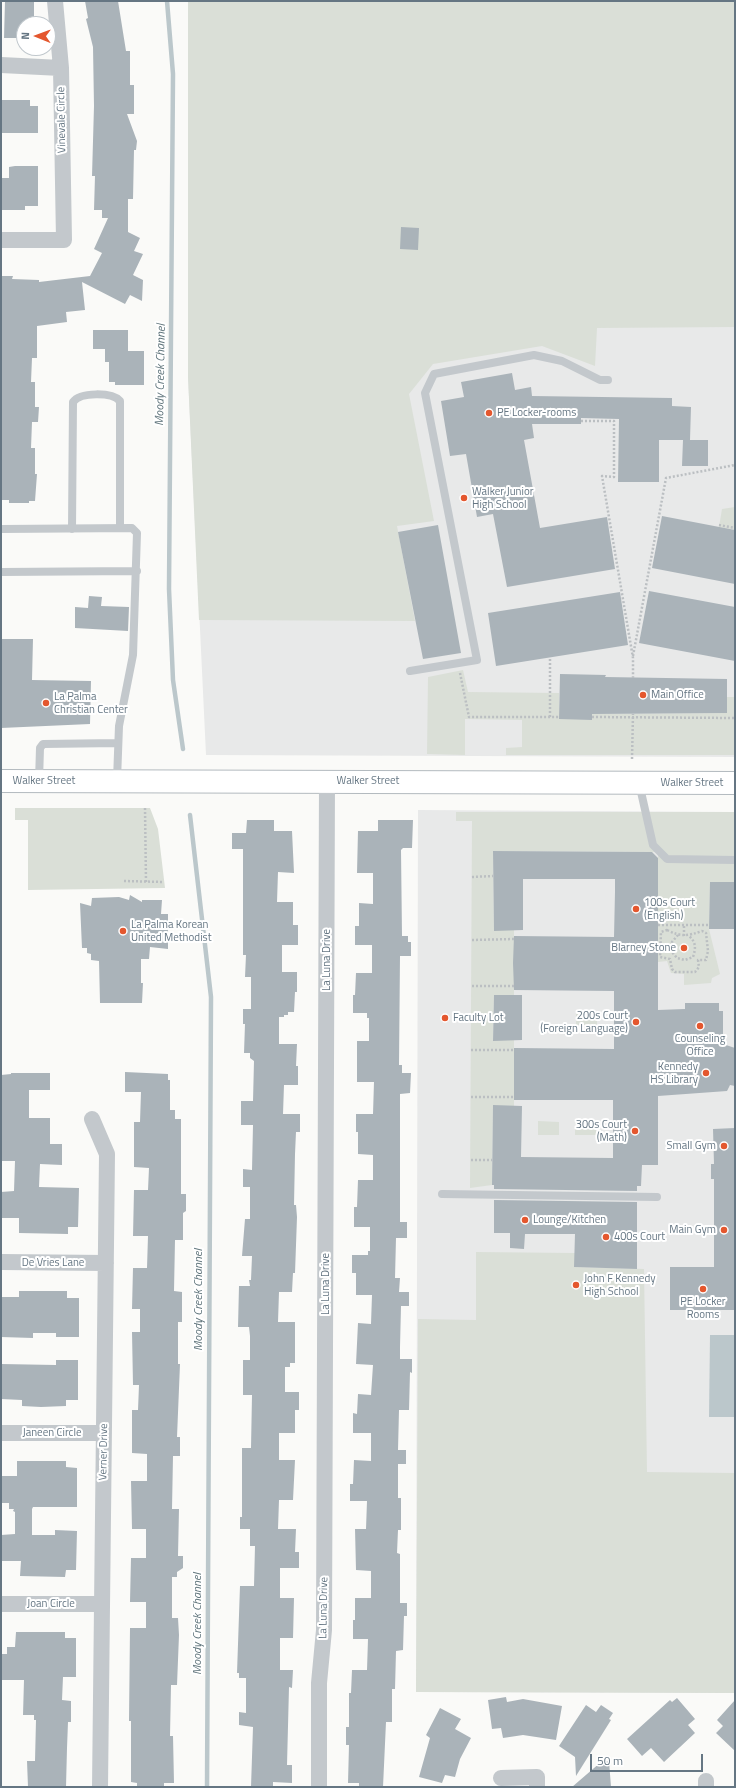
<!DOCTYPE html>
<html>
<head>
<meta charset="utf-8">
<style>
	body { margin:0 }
	#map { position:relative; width:736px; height:1788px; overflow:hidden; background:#fafaf8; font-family:"Titillium Web",sans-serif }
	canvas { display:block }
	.frame { position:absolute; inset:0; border:2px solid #657683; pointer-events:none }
	.north { position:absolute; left:16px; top:16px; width:40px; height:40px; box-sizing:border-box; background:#fff; border:1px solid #c1c8cd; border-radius:50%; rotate:271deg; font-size:11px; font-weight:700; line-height:16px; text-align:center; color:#657683 }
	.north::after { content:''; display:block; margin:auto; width:14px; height:18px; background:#e4572e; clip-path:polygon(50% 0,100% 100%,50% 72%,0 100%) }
	.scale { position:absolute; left:590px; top:1754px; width:113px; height:18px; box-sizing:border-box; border:2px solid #657683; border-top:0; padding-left:5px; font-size:12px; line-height:14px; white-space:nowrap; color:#657683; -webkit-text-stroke:3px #fff; paint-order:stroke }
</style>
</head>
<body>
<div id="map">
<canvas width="736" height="1788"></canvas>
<div class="frame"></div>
<div class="north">N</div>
<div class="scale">50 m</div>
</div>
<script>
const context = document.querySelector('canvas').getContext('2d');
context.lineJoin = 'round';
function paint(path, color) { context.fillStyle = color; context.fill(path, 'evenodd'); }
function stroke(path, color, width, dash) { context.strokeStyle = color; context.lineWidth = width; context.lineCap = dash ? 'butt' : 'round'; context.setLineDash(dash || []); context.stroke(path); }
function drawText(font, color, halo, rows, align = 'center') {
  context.font = font + ' "Titillium Web",sans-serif'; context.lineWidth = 4; context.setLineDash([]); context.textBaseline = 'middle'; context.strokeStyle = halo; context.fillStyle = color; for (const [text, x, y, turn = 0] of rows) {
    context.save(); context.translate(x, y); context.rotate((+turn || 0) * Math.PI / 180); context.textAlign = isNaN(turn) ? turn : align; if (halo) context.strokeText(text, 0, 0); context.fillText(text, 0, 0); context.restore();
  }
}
const built = new Path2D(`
	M188 1H735V757L206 755 188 377Z
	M418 810 735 812V1693L416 1692Z`);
const green = new Path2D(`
	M188 1H735V327L597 328 595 366 542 346 433 364 409 394 434 521 397 526 415 621 199 620 188 377Z
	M735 507V530L719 527 722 509Z
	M463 670 468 692 559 693V718L592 719V714L726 713 727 697H735V755H506V748L522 747V720L465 719V755L427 754 428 677Z
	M15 808H150L158 829 165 888 28 890V820H15Z
	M456 812H735V882H710L709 929 720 974 712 978 711 983 684 985V974L671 973 667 961 658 962V852L493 851 494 930H514V995H494L493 1040H514V1106H493L492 1185 470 1188 472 821H456Z
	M576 1012H597V1025H576Z
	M538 1121 559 1122V1135H538Z
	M575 1122H596V1135H575Z
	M476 1252 575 1253V1267L644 1269 647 1472 735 1473V1693L416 1692 418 1319 476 1320Z`);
const water = new Path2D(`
	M710 1335H735V1417H709Z`);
const stream = new Path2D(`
	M167 1 173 74 169 589 173 680 183 749
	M190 815 211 997 207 1787`);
const building = new Path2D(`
	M5 1H34V24H24V38H4Z
	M85 1H118L126 51H130V85H134V114H127L137 141 136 150H134L133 199H128V232L140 238 134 251 143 254 133 275 143 280 142 301 130 295 125 304 82 282 85 310 66 312 67 322 37 326V358H32L31 382H35V407H39L38 422H32L31 448H35V474H37L35 501H29V503H9V500H1V276H13L12 279 39 280V282L90 276 102 253 94 249 108 218H102V210H94L95 176H92L94 106 93 47 86 19 88 18Z
	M1 100H30V106H38V133H1Z
	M15 166H38V206H25V210H1V178H9V167Z
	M401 227 419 228 418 250 400 249Z
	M93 330H128V351H144V385H115V382H109V362H105V349H93Z
	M512 373 515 390 531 387 532 396 672 398V406L691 407 690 440H659V482H618L619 419 581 418V424H532L534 438 524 440 540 528 607 517 615 569 507 587 493 514 477 517 466 454 450 456 441 401 464 397 461 382Z
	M683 440H708V466H682Z
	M662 516 735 530V584L652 568Z
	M438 525 461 653 423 659 398 532Z
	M649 591 735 607V661L639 643Z
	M620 592 628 645 496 666 488 613Z
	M89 596 102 597 101 606 129 607 128 631 75 628V607L88 608Z
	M1 639H33L32 680 91 681 90 724 1 728Z
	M560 674 606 675 605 677 727 679V713L592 714V720L559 719Z
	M247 820H274V831H292L294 873 278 872 277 902H293V925H298V945H282V972H297V992H295L294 1012H288V1015H284V1017H279V1044H297L296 1066H298V1085H284L283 1114H300V1132H296L295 1154 294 1205H296L297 1217 295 1273H293L292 1292H279L278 1322H295V1363H290V1367H285V1392H299V1410H295V1433H279V1460H295L293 1500H279L278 1529H296L295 1552H299V1568H280V1598H294L293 1638H280V1670H293L292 1688 289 1687 287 1765H292V1783L273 1782V1787H251L253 1727 239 1725V1712L246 1713V1678H239V1673H237L240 1586H254L255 1546H250V1529H240V1517H242V1448H251L252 1395H243V1360H250V1336L249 1327H238L239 1286H250L249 1280H251L252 1256H242L245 1219H250V1187H243V1169L252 1170 253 1125H241V1101H253L254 1061 250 1058V1053H244L245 1024H243V1009H251V977H245L246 955H243V849H232V833H246Z
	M378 820H413L412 848H403L401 850 402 936H408V942H411V956H400L399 1065H402V1073H411L410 1093 400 1094V1222H407V1238H396L395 1278H400L399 1292H409V1306H401L400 1347V1359H412V1373L410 1372 409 1410H399L398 1450H406V1464H398V1498H401V1530H398L397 1553 400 1554V1603H407V1616H404L403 1650 396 1651 395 1689H392V1722H386L383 1787H359V1783H348L349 1745H346V1727H349V1693H351L352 1670H367L368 1639H353V1620H355V1598H371V1571L356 1570 355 1529H366L367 1501H350V1484H353L354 1460 371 1461V1433H353V1413L357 1414 358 1394 371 1395 373 1365 356 1364 358 1323 371 1324 372 1295H356V1273H352V1255H368V1251H370V1227H354V1207H357L358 1180H373V1155L358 1154V1132H356V1114H373L374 1082H357V1041H369V1018H367V1013H353V995H355L356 973H372V945H355V926H359V903L373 904V873H357L358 831H378Z
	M493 851 652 852 658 858V1010L685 1009V1003H719V1011H723V1044L735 1048V1086L730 1085 727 1091 658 1096V1165H642L641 1186H637V1191L494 1189V1185H492L493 1105 522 1106 521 1157 613 1158V1100H514V1048L614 1049V991L514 990 513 963 514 936 614 937 615 892V879H523V930L494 931Z
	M710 882H735V929H709Z
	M130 895 142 902V900H162L161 914H168V949L150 947 149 959H141V983H143L142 1003H100L99 961 91 960V954L87 953V948H82L80 903 91 906 92 898 119 897 129 900Z
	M494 995H522V1040L493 1041Z
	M125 1072 168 1074V1080H170V1110H175V1119H181V1194H186V1211L183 1213V1240H175L174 1291 182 1292V1322H178V1364H180L177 1437H180V1456H173L172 1509H179L178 1556H183V1568L177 1572V1577H172V1618H178L179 1635 177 1685H171L170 1736H173L174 1783H164V1787H137V1783L131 1782V1721H129L130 1628H146V1602H130L131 1558H146V1529H132L131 1481H147V1454L132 1453V1410H138L139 1385H133L132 1332H140V1309H132L133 1268H147L148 1236H133L134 1190H148L149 1168 134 1167V1122H140L141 1092H125Z
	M11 1073H50V1090H29V1118H50V1144H62V1165L40 1164 39 1187 79 1188 78 1227H68V1234L19 1233V1218H1V1192L14 1191 15 1161H1V1075L11 1074Z
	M735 1128V1310H670V1267H714V1179H711V1164H714L713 1129Z
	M494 1200 637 1202V1269L574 1267 575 1234H525L524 1249 510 1248V1233H494Z
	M19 1291H67V1298H79V1337H56V1333H33V1338L1 1337V1297H19Z
	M56 1360H78V1400H66V1406L41 1407 22 1406V1400L1 1399V1364L56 1365Z
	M17 1461H66V1467L77 1468V1507H33L32 1509V1535H55V1530L77 1531 76 1570H66L65 1577 20 1576 21 1561H1V1535L15 1534V1512L13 1511 14 1509H9V1503H1V1476H17Z
	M16 1632H65V1638H76V1677H63L62 1700 71 1701V1722H68L67 1748 66 1787H28L27 1761H35L36 1720H34V1715H23L24 1680H1V1654H7V1647H15Z
	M506 1697 507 1702 523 1699 562 1706 556 1740 523 1735 503 1738 501 1728 492 1729 488 1700Z
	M677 1698 695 1719 688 1725 695 1733 664 1762 651 1748 642 1756 627 1739 670 1700 672 1702Z
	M735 1700V1751L716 1733 723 1726 717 1720Z
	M586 1705 596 1712 601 1705 613 1713 609 1719 611 1720 576 1776 575 1757 559 1746Z
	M440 1708 461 1719 455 1729 471 1738 460 1759 455 1777 445 1775 442 1783 419 1777 430 1738 426 1735Z
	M609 1761 611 1787H572L601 1762Z`);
const path = new Path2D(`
	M581 421H614V477L602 476 633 658V678
	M719 525 735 528
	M633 656 666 478 735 465
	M460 673 469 717H559
	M550 717V657
	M592 717 735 718
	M632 759 633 714
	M145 808 146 882
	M472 877 493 876
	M124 881 164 882
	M658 925H709
	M667 930C681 937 688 936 702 931L706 933 708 951 706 960H698L699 967 695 972H675L672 969 670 959 660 957 661 932Z
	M678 935 672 942V952L677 958 685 960 693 957C696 948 696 942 689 936
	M684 936V925
	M472 940 514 939
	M472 986H514
	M471 1050H514
	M471 1097H514
	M471 1160H492`);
const service = new Path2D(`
	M1 529 132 528 137 533 133 655 119 726 117 780
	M72 529 73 402C80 392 112 392 120 401V528
	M1 572 137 571
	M410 671 477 660 425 393 434 374 534 355 562 361 600 380H608
	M39 781 40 748 43 744 118 743
	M639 783 653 845 667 859 735 860
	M442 1194 657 1197`);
const minor = new Path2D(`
	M1 65 61 68
	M1 240H64L61 68 55 1
	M92 1119 107 1154 100 1787
	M1 1262 106 1263
	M1 1433H104
	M1 1604H102
	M501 1778 537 1777V1787
	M319 1787V1683L324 1630 327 781
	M706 1787V1781`);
const secondary = new Path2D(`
	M1 781 735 783`);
const markers = [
	[489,413,4,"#e4572e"],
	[464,498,4,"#e4572e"],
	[643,695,4,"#e4572e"],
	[46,703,4,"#e4572e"],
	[636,909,4,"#e4572e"],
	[123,931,4,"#e4572e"],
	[684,948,4,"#e4572e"],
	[445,1018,4,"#e4572e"],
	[636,1022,4,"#e4572e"],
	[700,1026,4,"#e4572e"],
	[706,1073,4,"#e4572e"],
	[635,1131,4,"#e4572e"],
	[724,1146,4,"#e4572e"],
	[525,1220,4,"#e4572e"],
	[724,1230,4,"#e4572e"],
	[606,1237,4,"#e4572e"],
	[576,1285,4,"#e4572e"],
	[703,1289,4,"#e4572e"]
];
const streetNames = [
	["Vinevale Circle",62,120,-91],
	["Walker Street",44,781],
	["Walker Street",368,781],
	["Walker Street",692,783],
	["La Luna Drive",327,960,-90],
	["De Vries Lane",53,1263],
	["La Luna Drive",326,1284,-90],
	["Janeen Circle",52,1433],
	["Verner Drive",104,1452,-89],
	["Joan Circle",51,1604],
	["La Luna Drive",324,1608,-89]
];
const poiNames = [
	["PE Locker-rooms",497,413],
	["Walker Junior",472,492],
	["High School",472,505],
	["Main Office",651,695],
	["La Palma",54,697],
	["Christian Center",54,710],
	["100s Court",644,903],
	["(English)",644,916],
	["La Palma Korean",131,925],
	["United Methodist",131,938],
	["Blarney Stone",676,948,"right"],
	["200s Court",628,1016,"right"],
	["(Foreign Language)",628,1029,"right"],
	["Faculty Lot",453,1018],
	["Counseling",700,1039,"center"],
	["Office",700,1052,"center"],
	["Kennedy",698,1067,"right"],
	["HS Library",698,1080,"right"],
	["300s Court",627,1125,"right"],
	["(Math)",627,1138,"right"],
	["Small Gym",716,1146,"right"],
	["Lounge/Kitchen",533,1220],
	["Main Gym",716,1230,"right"],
	["400s Court",614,1237],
	["John F Kennedy",584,1279],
	["High School",584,1292],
	["PE Locker",703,1302,"center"],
	["Rooms",703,1315,"center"]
];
const waterNames = [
	["Moody Creek Channel",161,375,-89],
	["Moody Creek Channel",199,1300,-90],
	["Moody Creek Channel",198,1624,-90]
];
paint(built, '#e8e9e9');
paint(green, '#dadfd7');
paint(water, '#bbc7cb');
stroke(stream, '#bbc7cb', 4.5);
paint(building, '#aab3b9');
stroke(secondary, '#b3babf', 24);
stroke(path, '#bbbfc2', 2.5, [2, 2]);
stroke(service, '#c3c8cc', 8);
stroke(minor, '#c3c8cc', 16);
stroke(secondary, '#fff', 22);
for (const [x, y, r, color] of markers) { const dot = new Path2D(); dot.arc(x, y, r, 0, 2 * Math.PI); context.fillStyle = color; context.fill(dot); stroke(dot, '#fff', 1.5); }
drawText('11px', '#657683', '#fff', streetNames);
drawText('11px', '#657683', '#fff', poiNames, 'left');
drawText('italic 12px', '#60757c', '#fff', waterNames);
</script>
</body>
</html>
